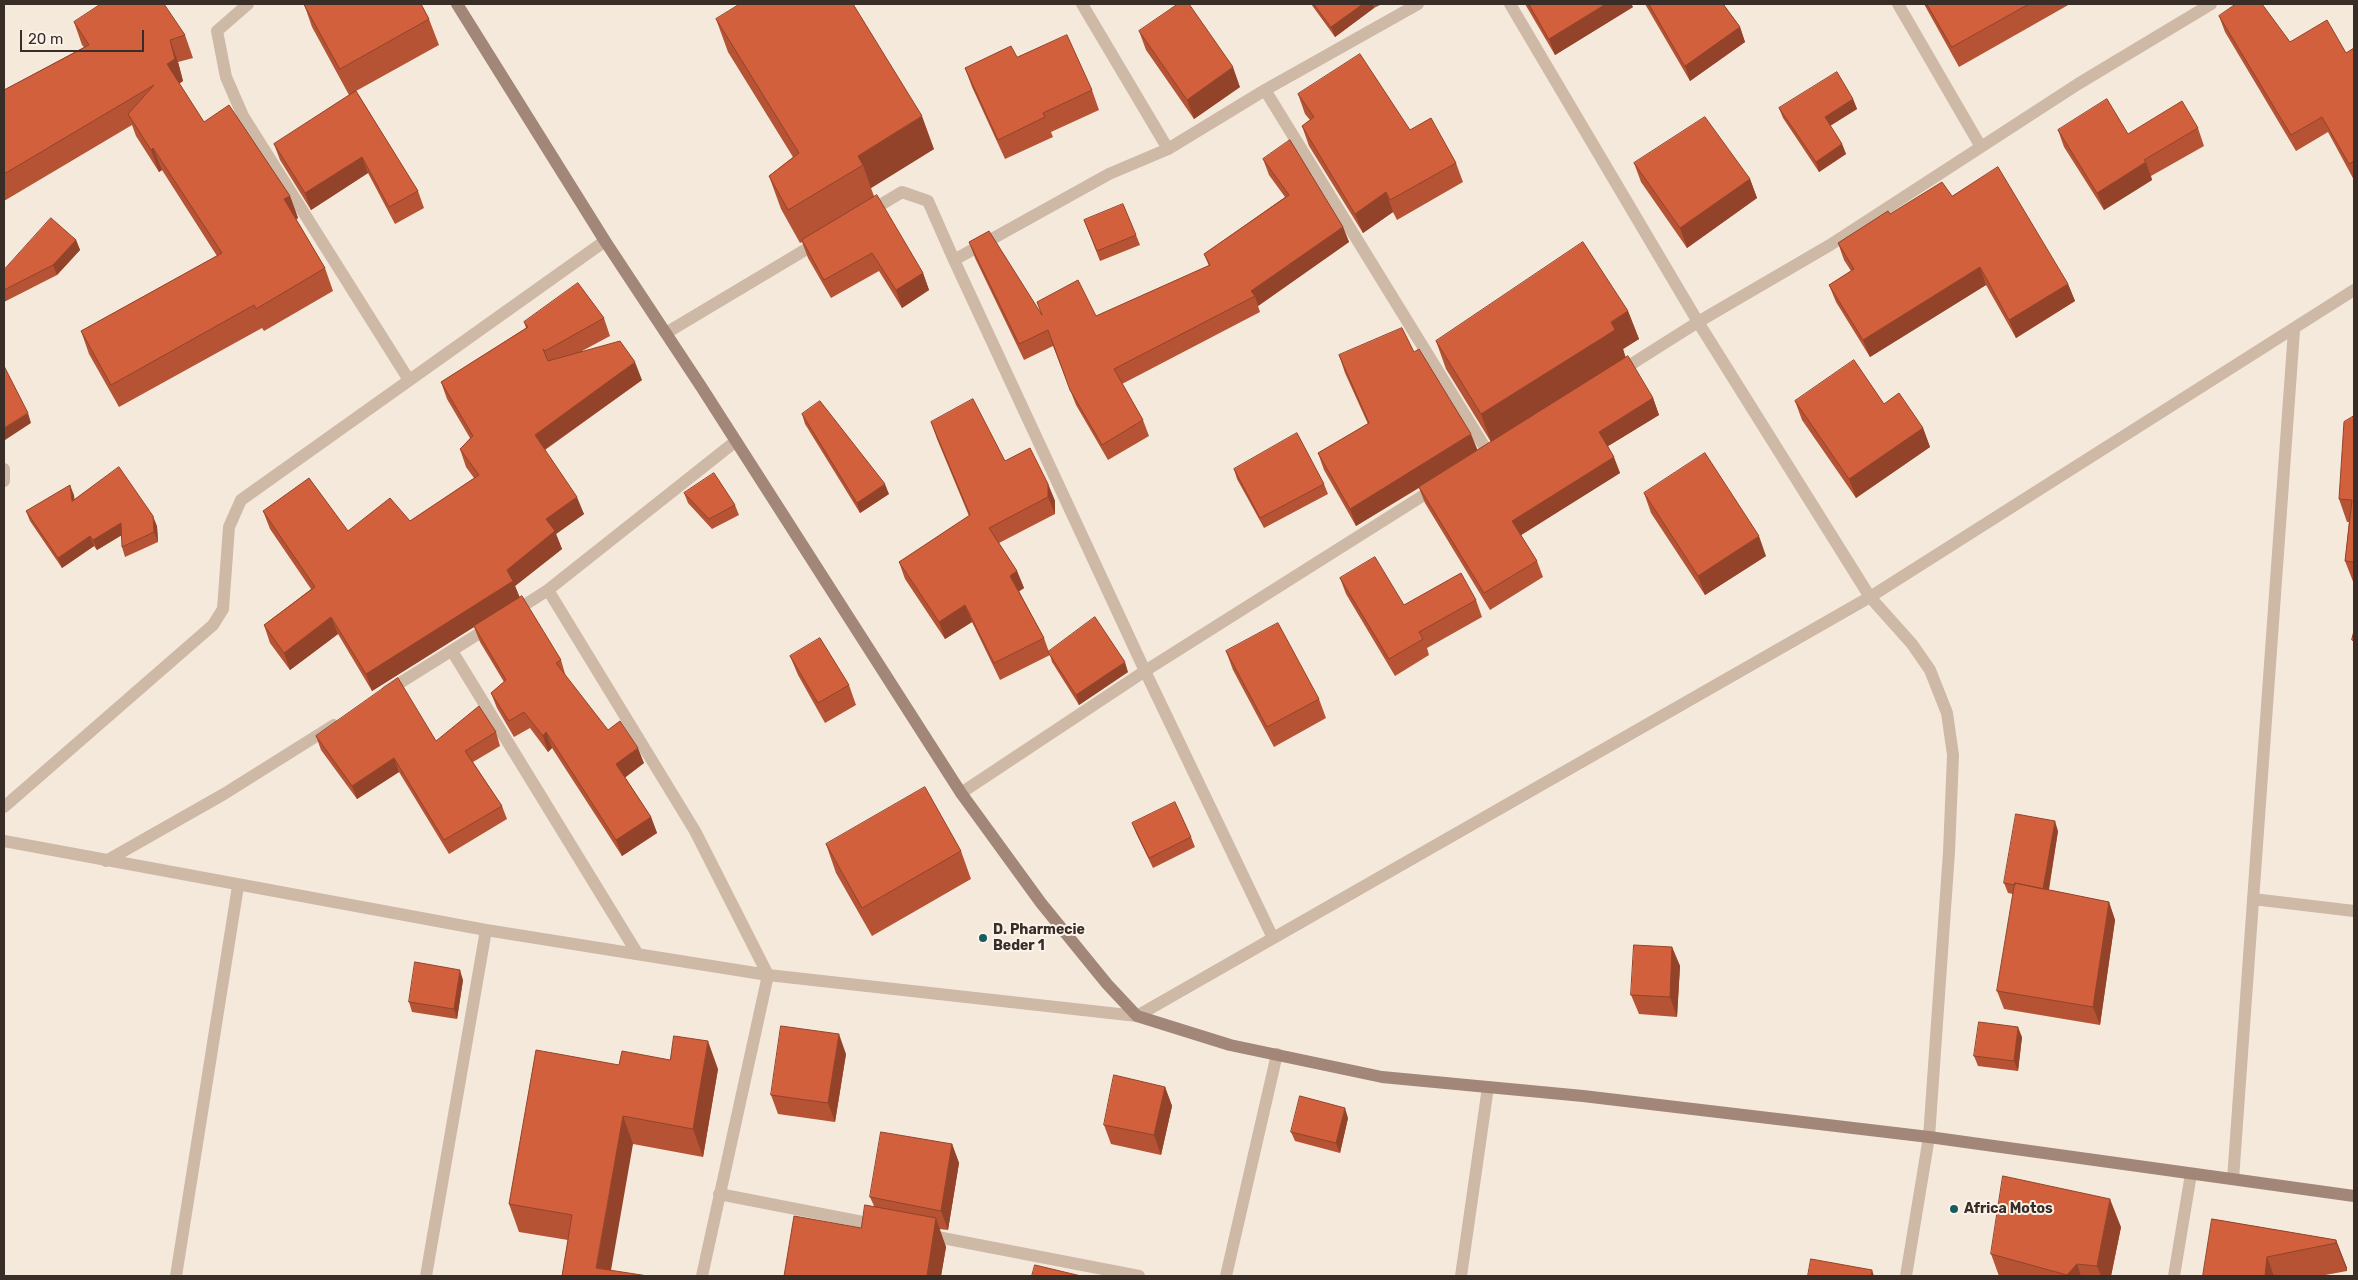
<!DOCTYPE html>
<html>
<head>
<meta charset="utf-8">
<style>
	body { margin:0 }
	#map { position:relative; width:2358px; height:1280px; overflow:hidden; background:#f5e9dc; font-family:Rubik,sans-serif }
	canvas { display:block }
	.frame { position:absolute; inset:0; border:5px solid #392d28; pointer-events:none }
	.scale { position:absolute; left:20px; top:30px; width:124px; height:22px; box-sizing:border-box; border:2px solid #392d28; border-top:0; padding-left:6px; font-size:15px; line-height:18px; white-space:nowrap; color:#392d28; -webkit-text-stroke:4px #fbf3e9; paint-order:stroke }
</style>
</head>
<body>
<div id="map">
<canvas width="2358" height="1280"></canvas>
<div class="frame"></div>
<div class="scale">20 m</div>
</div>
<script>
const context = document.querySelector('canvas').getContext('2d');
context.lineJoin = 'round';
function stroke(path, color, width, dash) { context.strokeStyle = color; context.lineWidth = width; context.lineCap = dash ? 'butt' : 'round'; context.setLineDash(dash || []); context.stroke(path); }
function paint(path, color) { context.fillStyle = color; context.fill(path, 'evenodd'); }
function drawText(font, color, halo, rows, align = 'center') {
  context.font = font + ' Rubik,sans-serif'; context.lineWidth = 4; context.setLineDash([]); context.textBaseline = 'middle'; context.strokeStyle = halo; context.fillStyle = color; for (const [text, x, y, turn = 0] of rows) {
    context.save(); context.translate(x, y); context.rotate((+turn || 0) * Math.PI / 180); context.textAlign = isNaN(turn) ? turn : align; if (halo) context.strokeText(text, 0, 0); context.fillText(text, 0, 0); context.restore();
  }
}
const street = new Path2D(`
	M248 4 217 31 226 77 243 116 409 380
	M1510 4 1698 322 1870 597 1912 644 1930 670 1947 713 1953 755 1949 852 1929 1137 1906 1276
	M1898 4 1981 147
	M1265 90 1489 454
	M1168 149 1265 90 1418 4
	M867 213 902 192 928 201 954 260 1109 174 1168 149 1082 4
	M954 260 1145 671 1273 938
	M666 333 820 241
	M1619 372 1698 322 1830 245 2078 84 2211 4
	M4 469V481
	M548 590 695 831 768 975 702 1276
	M512 613 548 590 736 441
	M452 651 637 953
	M387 691 491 626
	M961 793 1145 671 1435 488
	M4 807 213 625 223 609 229 527 241 500 605 241
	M4 841 486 930 768 975 1137 1016 1870 597 2354 290
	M106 861 224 794 334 725
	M2253 899 2354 911
	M2233 1179 2294 330
	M719 1194 878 1225
	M927 1235 1139 1276
	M176 1276 238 886
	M426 1276 486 930
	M1226 1276 1277 1054
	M1461 1276 1488 1087
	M2174 1276 2191 1174`);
const secondary = new Path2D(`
	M457 4 605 241 702 388 961 793 1041 903 1107 984 1137 1016 1230 1045 1382 1077 1583 1096 1929 1137 2354 1196`);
const wall = new Path2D(`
	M304 4H421L429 19 439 45 356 91 418 191 424 208 395 224 368 173 311 210 280 160 274 144 349 95 312 27Z
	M1311 4H1382L1374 8 1335 37Z
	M1525 4H1631L1633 7 1555 55Z
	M1645 4H1725L1724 5 1740 27 1745 42 1690 81Z
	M1924 4H2070L1959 67Z
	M2219 16 2290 42 2346 53 2354 48V180L2328 132 2296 151 2225 32Z
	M716 19 934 149 871 188 874 196 923 273 929 290 902 308 879 271 831 298 808 258 802 242 800 243 781 209 769 176 793 157 728 52Z
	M74 22 185 35 193 58 178 62 183 81 179 84 204 122 290 196 298 218 296 219 325 268 333 291 264 331 262 328 119 407 89 354 81 331 217 256 162 170 159 172 136 136 132 125 4 201V90L84 47 82 45Z
	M1139 31 1240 87 1194 119 1146 50Z
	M1017 57 1092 90 1099 110 1051 132 1053 137 1005 159 972 87 965 68Z
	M1298 94 1410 130 1456 163 1463 182 1397 220 1393 212 1363 233 1309 146 1302 126 1310 120 1305 114Z
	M1853 99 1857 109 1830 126 1842 144 1846 154 1819 172 1783 118 1779 108Z
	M2198 128 2204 146 2151 176 2152 180 2104 210 2064 147 2058 130 2128 134Z
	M1263 159 1343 227 1349 242 1258 306 1260 312 1122 384 1143 420 1149 436 1108 460 1076 405 1053 346 1024 360 975 258 969 242 1041 314 1096 316 1209 266 1204 254 1285 197 1269 175Z
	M1634 163 1750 179 1757 198 1687 248 1641 182Z
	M1952 196 2068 284 2075 301 2016 338 1986 285 1870 357 1836 302 1829 285 1851 271 1844 260 1838 243 1890 214Z
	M1084 220 1136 235 1140 245 1100 261Z
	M76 240 80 250 57 275 4 302V270Z
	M1628 311 1639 339 1623 349 1625 357 1653 398 1659 415 1608 446 1620 473 1521 535 1537 561 1543 577 1490 610 1425 503 1419 488 1356 526 1324 470 1318 453 1368 424 1345 373 1339 355 1414 352 1477 450 1491 442 1446 369 1436 341Z
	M604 318 610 336 582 351 642 380 545 450 584 514 556 534 562 549 515 586 520 598 561 660 566 677 608 730 644 763 625 777 651 817 657 833 622 856 552 748 548 752 530 728 514 737 497 708 491 693 504 682 480 642 474 627 372 691 338 634 290 670 270 643 264 625 311 589 270 529 263 511 348 531 410 521 474 478 466 467 460 449 470 438 447 399 441 382 526 328 524 322Z
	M1795 401 1884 404 1923 428 1930 447 1856 498 1802 420Z
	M802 414 889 494 860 513 805 424Z
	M2354 416V584L2345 561 2349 522H2347L2339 499Z
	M931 422 1048 484 1055 501V514L999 543 1017 571 1024 588 1019 591 1044 638 1049 652 1128 672 1079 705 1052 662 1050 655 1000 680 972 622 945 639 905 579 899 562 969 516 937 439Z
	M1234 469 1324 484 1328 494 1264 528 1237 479Z
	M684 493 735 505 739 515 712 529 688 503Z
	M1644 493 1766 556 1705 595 1651 513Z
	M74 495V499L157 526 158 542 125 557 122 547V535L97 550 94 546 62 568 30 521 26 511Z
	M1340 578 1404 605 1476 600 1482 617 1427 648 1429 655 1395 676 1346 594Z
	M1226 651 1319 699 1326 718 1274 747 1233 670Z
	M790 656 849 685 856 705 825 723 798 675Z
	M496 732 500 746 473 762 502 806 507 819 449 854 399 772 357 799 321 750 316 736 436 741Z
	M1132 823 1191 837 1195 847 1153 868 1136 833Z
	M2058 831 2049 890 2109 902 2115 920 2100 1025 2004 1009 1997 991 2013 894 2008 893 2004 883Z
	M826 844 961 851 971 879 872 936 836 873Z
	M1672 947 1680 966 1677 1017 1639 1014 1631 995Z
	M463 980 457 1019 412 1012 409 1002Z
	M2022 1037 2018 1071 1978 1066 1974 1056Z
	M846 1054 835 1122 778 1114 771 1095Z
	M619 1065 718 1069 703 1157 633 1144 562 1276 568 1240 519 1232 509 1204Z
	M1165 1087 1172 1106 1161 1155 1111 1144 1104 1125Z
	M1348 1118 1340 1153 1295 1141 1291 1132Z
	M952 1144 959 1163 948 1230 939 1229 946 1247 941 1276H784L861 1228 874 1206 870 1197Z
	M2212 1219 2336 1240 2347 1268V1271L2320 1276H2203Z
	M2121 1227 2111 1276H1999L1991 1254Z`);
const shadedWall = new Path2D(`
	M1363 4H1373L1374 8 1335 37 1331 27Z
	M1606 4H1631L1633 7 1555 55 1549 39Z
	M1740 27 1745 42 1690 81 1685 66Z
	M170 40 178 62 183 81 175 86 167 64Z
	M1233 67 1240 87 1194 119 1187 100Z
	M1853 99 1857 109 1828 127 1825 117Z
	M922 116 934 149 871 188 863 165 858 156Z
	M1842 144 1846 154 1819 172 1816 162Z
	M153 148 162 170 159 172 151 150Z
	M362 157 368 173 311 210 305 193Z
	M2146 162 2152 180 2104 210 2097 193Z
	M1750 179 1757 198 1687 248 1680 228Z
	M1386 192 1393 212 1363 233 1355 214Z
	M290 196 298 218 292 222 284 199Z
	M1343 227 1349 242 1258 306 1255 296 1251 291Z
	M76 240 80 250 57 275 53 265Z
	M1980 267 1986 285 1870 357 1863 340Z
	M923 273 929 290 902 308 896 290Z
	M2068 284 2075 301 2016 338 2009 320Z
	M1628 311 1639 339 1623 349 1626 358 1491 442 1481 414Z
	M635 362 642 380 541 452 535 435Z
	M1653 398 1659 415 1605 448 1599 432Z
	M28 413 31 423 5 440 4 437V428Z
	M1923 428 1930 447 1856 498 1849 479Z
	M1471 434 1478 451 1356 526 1350 509Z
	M1614 457 1620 473 1518 537 1512 521Z
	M885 484 889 494 860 513 857 503Z
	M1048 484 1055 501V514L1048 497Z
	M70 485 74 495 76 511 72 501Z
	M577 497 584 514 556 534 562 549 515 586 520 598 372 691 366 674 507 570 546 519Z
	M153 516 157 526 158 542 154 532Z
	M121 523 125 533 97 550 93 540Z
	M90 536 94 546 62 568 58 558Z
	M1759 536 1766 556 1705 595 1698 576Z
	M1017 571 1024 588 1017 593 1010 576Z
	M965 605 972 622 945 639 939 622Z
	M331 617 338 634 290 670 284 653Z
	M1125 662 1128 672 1079 705 1076 695Z
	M546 732 552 748 548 752 543 736Z
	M638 748 644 763 622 780 616 764Z
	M394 758 399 772 357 799 352 786Z
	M651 817 657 833 622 856 616 840Z
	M2055 821 2058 831 2047 899 2043 889Z
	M2109 902 2115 920 2100 1025 2093 1007Z
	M1672 947 1680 966 1677 1017 1670 997Z
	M460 970 463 980 457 1019 454 1009Z
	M2018 1027 2022 1037 2018 1071 2014 1061Z
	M839 1034 846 1054 835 1122 828 1103Z
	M708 1041 718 1069 703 1157 693 1129Z
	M1165 1087 1172 1106 1161 1155 1154 1135Z
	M1345 1108 1348 1118 1340 1153 1336 1143Z
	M623 1116 633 1144 610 1276 596 1268Z
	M952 1144 959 1163 948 1230 941 1211Z
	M2110 1199 2121 1227 2111 1276H2101L2097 1266Z
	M936 1218 946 1247 941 1276H927Z
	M2336 1240 2347 1268V1271L2336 1243Z
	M2267 1257 2274 1276H2265Z
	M2077 1264 2081 1276H2067V1275Z
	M1872 1270 1874 1276H1871Z`);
const building = new Path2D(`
	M101 4H164L185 35 170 40 175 59 167 64 204 122 229 105 290 196 284 199 325 268 256 309 254 305 111 385 81 331 222 253 153 148 151 150 128 114 154 85 4 174V90L89 45 74 22Z
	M304 4H421L429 19 340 69Z
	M740 4H853L922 116 858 156 863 165 788 210 769 176 799 153 716 19Z
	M1178 4H1189L1233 67 1187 100 1139 31Z
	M1314 4H1363L1331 27Z
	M1529 4H1606L1549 39Z
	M1649 4H1723L1740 27 1685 66Z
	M1927 4H2029L1952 47Z
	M2236 4H2262L2290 42 2327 20 2346 53 2354 48V161L2349 164 2322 117 2291 135 2219 16Z
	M1067 35 1092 90 1043 113 1045 117 998 140 965 68 1011 46 1017 57Z
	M1360 54 1410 130 1431 118 1456 163 1390 200 1386 192 1355 214 1302 126 1314 117 1298 94Z
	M1837 72 1853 99 1825 117 1842 144 1816 162 1779 108Z
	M356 91 418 191 389 207 362 157 305 193 274 144Z
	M2107 99 2128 134 2182 101 2198 128 2144 160 2146 162 2097 193 2058 130Z
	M1705 117 1750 179 1680 228 1634 163Z
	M1290 140 1343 227 1251 291 1255 296 1114 369 1143 420 1102 445 1070 390 1048 330 1019 344 969 242 989 231 1042 315 1037 302 1078 280 1096 316 1210 265 1204 254 1289 195 1263 159Z
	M1998 167 2068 284 2009 320 1980 267 1863 340 1829 285 1854 269 1838 243 1888 211 1890 214 1942 182 1952 196Z
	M877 195 923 273 896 290 872 253 824 280 802 240Z
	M1123 204 1136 235 1097 251 1084 220Z
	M51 218 76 240 53 265 4 290V270Z
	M1583 242 1628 311 1611 322 1615 330 1481 414 1436 341Z
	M578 283 604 318 545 351 543 349 548 361 620 341 635 362 535 435 577 497 546 519 555 531 507 570 513 581 366 674 331 617 284 653 264 625 315 587 263 511 309 478 348 531 390 498 410 521 479 475 460 449 473 436 441 382 528 327 524 322Z
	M1402 328 1414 352 1419 349 1471 434 1350 509 1318 453 1369 423 1339 355Z
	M1628 356 1653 398 1599 432 1614 457 1512 521 1537 561 1484 593 1419 487Z
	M1854 360 1884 404 1899 393 1923 428 1849 479 1795 401Z
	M4 366 28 413 4 428Z
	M973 399 1005 461 1030 448 1048 484V497L989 528 1017 571 1010 576 1044 638 994 663 965 605 939 622 899 562 970 515 931 422Z
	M820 401 885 484 857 503 802 414Z
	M2354 416V562L2345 561 2352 500 2339 499 2344 422Z
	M1297 433 1324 484 1260 518 1234 469Z
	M1705 453 1759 536 1698 576 1644 493Z
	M119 467 153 516 154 532 122 547 121 523 93 540 90 536 58 558 26 511 70 485 72 501Z
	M714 473 735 505 709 519 684 493Z
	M1375 557 1404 605 1461 573 1476 600 1419 632 1423 639 1389 659 1340 578Z
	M522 596 561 660 556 663 608 730 620 721 638 748 616 764 651 817 616 840 546 732 543 736 524 712 509 721 491 693 506 680 474 626Z
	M1095 617 1125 662 1076 695 1048 652Z
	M1278 623 1319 699 1267 727 1226 651Z
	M2354 631V641L2352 640Z
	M820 638 849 685 818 703 790 656Z
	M398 678 436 741 479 706 496 732 465 751 502 806 444 840 394 758 352 786 316 736Z
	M925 787 961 851 862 908 826 844Z
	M1175 802 1191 837 1149 858 1132 823Z
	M2016 814 2055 821 2043 889 2015 883V885L2004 883Z
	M2015 883 2109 902 2093 1007 1997 991Z
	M1634 945 1672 947 1670 997 1631 995Z
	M415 962 460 970 454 1009 409 1002Z
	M1979 1022 2018 1027 2014 1061 1974 1056Z
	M781 1026 839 1034 828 1103 771 1095Z
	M674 1036 708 1041 693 1129 623 1116 596 1268 648 1276H562L572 1215 509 1204 536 1050 619 1065 622 1051 670 1060Z
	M1114 1075 1165 1087 1154 1135 1104 1125Z
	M1300 1096 1345 1108 1336 1143 1291 1132Z
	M881 1132 952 1144 941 1211 870 1197Z
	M2003 1176 2110 1199 2097 1266 2077 1264 2067 1275 1991 1254Z
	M865 1205 936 1218 927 1276H784L794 1216 861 1228Z
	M2212 1219 2336 1240V1243L2267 1257 2265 1276H2203Z
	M1811 1259 1872 1270 1871 1276H1808Z
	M1035 1265 1081 1276H1032Z`);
const markers = [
	[983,938,5,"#195b5f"],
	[1954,1209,5,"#195b5f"]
];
const poiNames = [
	["D. Pharmecie",993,930],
	["Beder 1",993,946],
	["Africa Motos",1964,1209]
];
stroke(street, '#ceb8a6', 12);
stroke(secondary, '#a28677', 12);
paint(wall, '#b55334');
paint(shadedWall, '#93432a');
paint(building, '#d2603c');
stroke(building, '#93432a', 1);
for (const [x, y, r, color] of markers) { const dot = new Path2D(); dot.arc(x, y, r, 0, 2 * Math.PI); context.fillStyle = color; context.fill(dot); stroke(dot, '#fbf3e9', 2); }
drawText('bold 14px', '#392d28', '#fbf3e9', poiNames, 'left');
</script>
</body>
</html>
